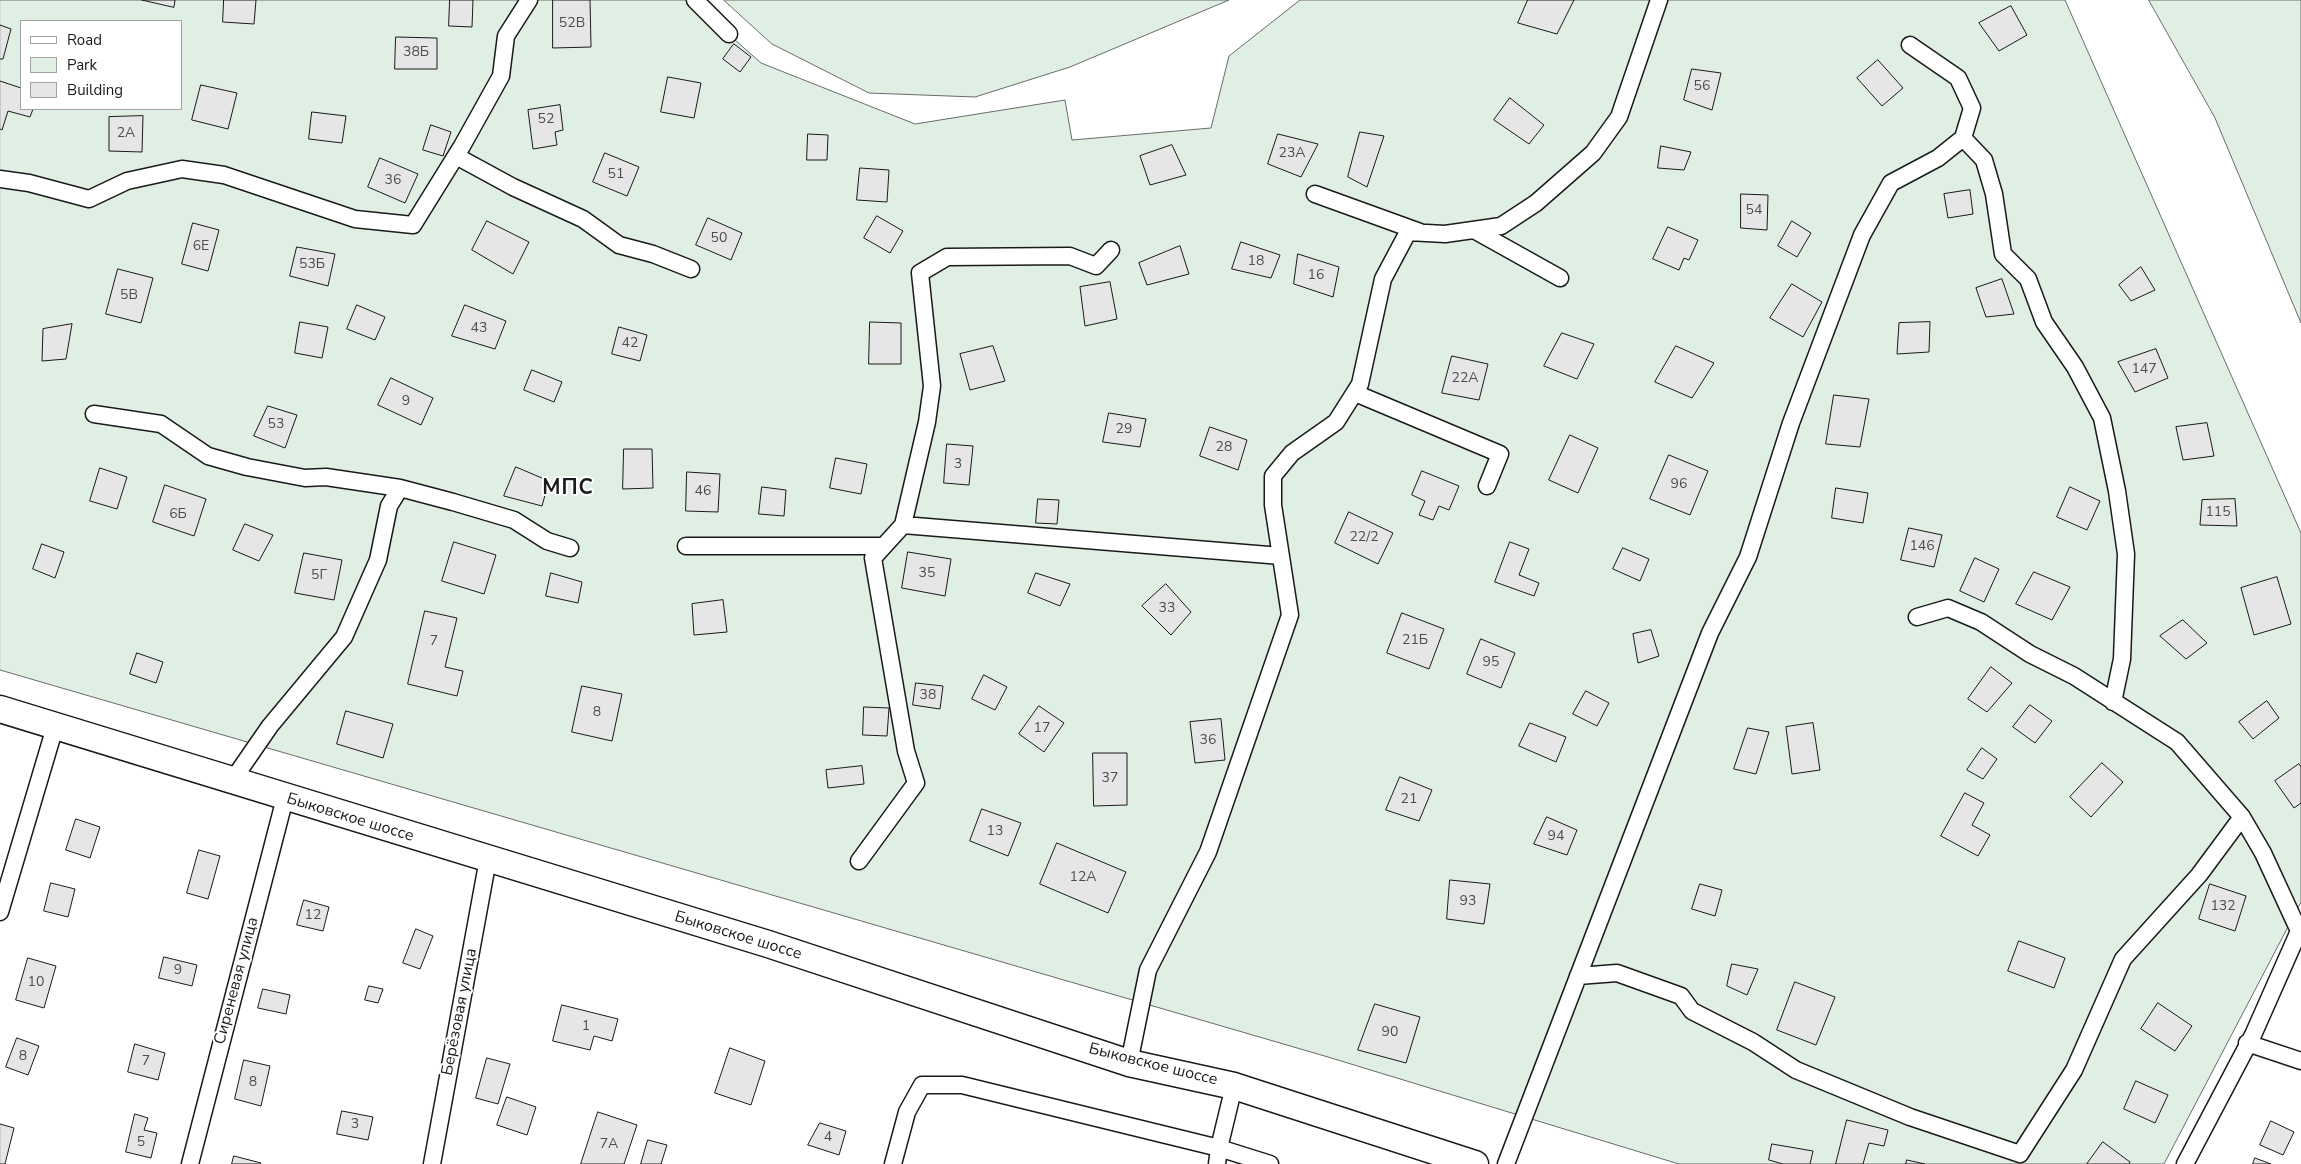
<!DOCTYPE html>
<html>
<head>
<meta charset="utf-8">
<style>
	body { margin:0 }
	#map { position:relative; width:2301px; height:1164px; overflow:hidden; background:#fff; font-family:"Nunito Sans",sans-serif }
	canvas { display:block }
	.legend { position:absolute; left:20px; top:20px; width:162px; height:90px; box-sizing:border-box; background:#fff; border:1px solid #a3a3a3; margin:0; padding:6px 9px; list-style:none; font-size:15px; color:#1a1a1a }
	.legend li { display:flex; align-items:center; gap:10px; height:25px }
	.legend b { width:25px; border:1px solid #a3a3a3 }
</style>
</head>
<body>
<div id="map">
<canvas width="2301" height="1164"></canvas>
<ul class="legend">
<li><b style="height:6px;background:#fff"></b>Road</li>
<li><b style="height:14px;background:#e0efe3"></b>Park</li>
<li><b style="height:14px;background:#e6e6e6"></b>Building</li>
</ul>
</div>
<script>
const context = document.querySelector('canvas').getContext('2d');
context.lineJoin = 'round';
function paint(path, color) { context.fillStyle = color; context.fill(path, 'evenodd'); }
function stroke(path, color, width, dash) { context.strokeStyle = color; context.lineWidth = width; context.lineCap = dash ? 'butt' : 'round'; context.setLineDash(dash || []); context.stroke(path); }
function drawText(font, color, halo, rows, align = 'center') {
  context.font = font + ' "Nunito Sans",sans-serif'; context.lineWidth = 4; context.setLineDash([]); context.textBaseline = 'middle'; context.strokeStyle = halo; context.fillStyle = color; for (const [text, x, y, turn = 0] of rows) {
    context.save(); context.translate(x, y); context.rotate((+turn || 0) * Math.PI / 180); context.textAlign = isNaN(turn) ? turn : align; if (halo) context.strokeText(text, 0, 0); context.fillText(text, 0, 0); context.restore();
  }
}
const green = new Path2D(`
	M0 0H690L761 63 915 124 1065 100 1072 140 1211 128 1229 56 1300 0H2065L2301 533V902L2164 1164H1679L1328 1057 0 670ZM21 21H181V109H21Z
	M724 0H1229L1070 67 975 97 869 93 772 44Z
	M2149 0H2301V323L2215 118Z`);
const building = new Path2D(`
	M142 0H175L174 7Z
	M224 0H256L254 24 223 22Z
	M450 0H473L472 27 449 26Z
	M553 0H590L591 47 553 48Z
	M1528 0H1574L1557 34 1518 23Z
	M2011 6 2027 35 1999 51 1979 23Z
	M0 25 11 29 3 59H0Z
	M396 37 437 38V69H395Z
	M734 44 751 57 740 72 723 59Z
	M1878 60 1903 88 1882 106 1857 78Z
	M1692 69 1721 73 1712 110 1684 100Z
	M668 77 701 83 694 118 661 112Z
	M0 81 21 88V109H33L30 117 8 111 2 130 0 129Z
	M201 85 237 93 228 129 192 120Z
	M1510 98 1544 125 1529 144 1494 120Z
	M560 105 563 130 555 132 557 145 533 149 528 110Z
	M312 112 346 116 342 143 309 139Z
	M143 116 142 152 109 151V117Z
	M431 125 451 132 443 156 423 150Z
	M1360 132 1384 136 1367 187 1348 177Z
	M808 134 828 135 827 160H807Z
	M1278 134 1318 144 1301 177 1268 164Z
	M1172 145 1186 175 1150 185 1140 156Z
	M1661 146 1691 152 1684 170 1658 168Z
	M605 153 639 167 627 196 593 182Z
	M380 158 418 174 405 203 368 187Z
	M860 168 889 170 887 202 857 200Z
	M1970 190 1973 214 1948 218 1944 194Z
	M1741 194 1768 195 1767 230 1741 228Z
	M877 216 903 231 890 253 864 238Z
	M708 218 742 233 731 260 696 245Z
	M487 221 529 242 513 274 472 250Z
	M1792 221 1811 233 1797 257 1778 246Z
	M193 223 219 230 208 271 182 264Z
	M1668 227 1698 240 1689 260 1684 258 1679 270 1653 259Z
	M1241 242 1280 255 1271 278 1232 269Z
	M1180 246 1189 274 1147 285 1139 263Z
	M297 247 335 254 328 286 290 276Z
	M1298 254 1339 267 1333 297 1294 284Z
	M2141 267 2155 290 2131 301 2119 285Z
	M118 269 153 278 141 323 106 314Z
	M2002 279 2014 314 1986 317 1976 288Z
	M1110 282 1117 319 1085 326 1080 287Z
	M1792 284 1822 302 1803 337 1770 318Z
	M357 305 385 317 375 340 347 329Z
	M465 305 506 321 495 349 452 336Z
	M300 322 328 327 322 358 295 353Z
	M870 322 901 323V364H869Z
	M1930 322 1929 352 1897 354 1899 323Z
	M72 324 66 359 42 361 43 329Z
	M619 327 647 335 640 361 612 354Z
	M1562 333 1594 344 1577 379 1544 366Z
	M993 346 1005 381 970 390 960 354Z
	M1676 346 1714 363 1692 398 1655 382Z
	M2156 349 2168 378 2135 392 2118 362Z
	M1452 356 1488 364 1479 400 1442 393Z
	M532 370 562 382 554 402 524 390Z
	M391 378 433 398 421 425 378 405Z
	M1834 395 1869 399 1860 447 1826 444Z
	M268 406 297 415 285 448 254 436Z
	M1109 413 1146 419 1140 447 1103 442Z
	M2207 423 2214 456 2183 460 2176 427Z
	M1210 427 1247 440 1238 470 1200 456Z
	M1570 435 1598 448 1578 493 1549 480Z
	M947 444 973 446 969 485 944 483Z
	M624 449H652L653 488 623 489Z
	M1669 455 1708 471 1690 515 1650 499Z
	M836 458 867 464 861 494 830 488Z
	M516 467 549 481 542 506 504 496Z
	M100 468 127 477 117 509 90 501Z
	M1422 471 1459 486 1449 510 1439 506 1433 520 1419 515 1425 501 1412 495Z
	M687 472 720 474 718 512 686 511Z
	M165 485 206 499 194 536 153 522Z
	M762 487 786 490 784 516 759 514Z
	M2070 487 2100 501 2087 530 2057 517Z
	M1836 488 1868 493 1863 523 1832 518Z
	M1038 499 1059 500 1057 524 1036 523Z
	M2235 499 2237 526 2200 525 2202 500Z
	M1349 512 1393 533 1378 564 1335 543Z
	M245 524 273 535 259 561 233 550Z
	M1909 528 1942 535 1934 567 1901 560Z
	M454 542 496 555 484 594 442 581Z
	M1510 542 1529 549 1519 575 1539 583 1534 596 1495 582Z
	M42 544 64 552 55 578 33 569Z
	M1623 548 1649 559 1640 581 1613 569Z
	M908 552 951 559 945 596 902 588Z
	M304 553 342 560 334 600 295 593Z
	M1975 558 1999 569 1984 602 1960 591Z
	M2034 572 2070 587 2052 620 2016 604Z
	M551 573 582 582 578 603 546 596Z
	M1036 573 1070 584 1060 606 1028 593Z
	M2277 577 2291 624 2254 635 2241 588Z
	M1166 584 1191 612 1171 635 1142 606Z
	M723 600 727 632 694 635 692 604Z
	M425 611 457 618 445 667 463 671 457 696 408 684Z
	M1402 613 1444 629 1429 669 1387 653Z
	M2183 620 2207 643 2186 659 2160 636Z
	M1651 630 1659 656 1638 663 1633 634Z
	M1481 639 1515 653 1501 688 1467 674Z
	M137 653 163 662 156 683 130 674Z
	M1991 667 2012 683 1987 712 1968 699Z
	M984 675 1007 687 995 710 972 699Z
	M916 683 943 686 940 709 913 705Z
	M582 686 622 694 612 741 572 732Z
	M1586 691 1609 703 1597 726 1573 714Z
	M2267 701 2279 718 2253 739 2239 722Z
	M2030 705 2052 721 2035 743 2013 727Z
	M1039 706 1064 723 1044 752 1019 734Z
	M864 707 889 708 887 736 863 735Z
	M346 711 393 724 383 758 337 744Z
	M1221 719 1225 760 1195 763 1190 722Z
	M1530 723 1566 737 1556 762 1519 746Z
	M1813 723 1820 770 1792 774 1786 727Z
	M1748 728 1769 732 1756 774 1734 769Z
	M1982 748 1997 759 1983 779 1967 770Z
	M1093 753H1127V805L1094 806Z
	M2102 763 2123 782 2091 817 2070 797Z
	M2299 764 2301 767V803L2294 808 2275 781Z
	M862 766 864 784 828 788 826 770Z
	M1400 777 1432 790 1419 821 1386 810Z
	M1965 793 1984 803 1972 825 1990 835 1978 856 1941 836Z
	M982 809 1021 823 1008 856 970 841Z
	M1547 817 1577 830 1567 855 1534 844Z
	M76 819 100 827 90 858 66 850Z
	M1057 843 1126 872 1108 913 1040 884Z
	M199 850 220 856 208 899 187 893Z
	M1450 880 1490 884 1484 924 1447 919Z
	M51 883 75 889 68 917 44 911Z
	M1700 884 1722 890 1715 916 1692 909Z
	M2210 884 2246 896 2235 931 2199 919Z
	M304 900 329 907 323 931 297 925Z
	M416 929 433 936 420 969 403 963Z
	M2019 941 2065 958 2054 988 2008 971Z
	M164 957 197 965 192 986 159 978Z
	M28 958 56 966 44 1008 16 1000Z
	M1732 964 1758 969 1747 995 1727 986Z
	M1795 982 1835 997 1816 1045 1777 1030Z
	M369 986 383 989 378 1003 365 1000Z
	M263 989 290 995 286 1014 258 1008Z
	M2158 1003 2192 1026 2175 1051 2141 1029Z
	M1375 1004 1420 1017 1406 1063 1358 1050Z
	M562 1005 618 1019 612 1041 594 1036 590 1050 553 1041Z
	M17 1038 39 1046 28 1075 6 1067Z
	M135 1044 165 1053 158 1080 128 1072Z
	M730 1048 765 1061 751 1105 715 1093Z
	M487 1058 510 1064 498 1104 476 1098Z
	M244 1060 270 1066 261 1106 235 1099Z
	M2136 1081 2168 1095 2155 1123 2124 1109Z
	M507 1097 536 1107 527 1135 497 1125Z
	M342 1111 373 1117 368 1140 337 1134Z
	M598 1112 637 1125 624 1164H581Z
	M135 1114 148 1118 144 1130 157 1133 151 1158 126 1152Z
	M1847 1120 1888 1130 1884 1146 1869 1143 1863 1164H1836Z
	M2271 1121 2294 1132 2283 1155 2260 1145Z
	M820 1123 846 1131 839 1155 808 1145Z
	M0 1124 14 1128 5 1164H0Z
	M648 1140 667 1145 661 1164H641Z
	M2103 1142 2130 1162 2129 1164H2087Z
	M1772 1144 1813 1151 1810 1164H1783L1769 1160Z
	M234 1156 261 1163 260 1164H232Z
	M2255 1158 2271 1164H2253Z
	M1907 1160 1925 1164H1906Z`);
const minor = new Path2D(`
	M695 0 729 34
	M1910 45 1958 78 1972 108 1963 138 1984 160 1994 194 2003 254 2028 279 2044 322 2075 367 2102 418 2117 491 2126 554 2122 659 2113 702
	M456 156 513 187 583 219 619 245 653 254 691 269
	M0 179 29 183 89 199 127 181 182 169 224 175 355 219 413 225 462 146 501 76 506 36 529 0
	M1315 194 1420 232
	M1474 230 1560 278
	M1355 393 1500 454 1487 486
	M94 414 161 424 208 456 247 467 305 478 326 477 400 488 453 502 514 520 547 541 570 548
	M903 525 927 422 932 386 920 273 947 257 1070 256 1096 266 1111 250
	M686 546H884
	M1917 617 1948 608 1981 622 2030 654 2074 676 2177 742 2242 817 2263 853 2299 931 2253 1035 2185 1164
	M232 781 270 726 344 637 378 560 389 506 400 488
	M859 861 916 783 906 751 873 558 903 525 1281 556
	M0 912 55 727
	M1578 976 1617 973 1681 996 1692 1011 1753 1042 1796 1070 1910 1117 2020 1154 2074 1070 2123 959 2199 875 2242 817
	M2247 1043 2301 1061
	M1129 1063 1148 970 1208 852 1290 615 1273 505V476L1292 453 1336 422 1360 384 1383 279 1408 232 1445 234 1501 226 1536 203 1593 153 1619 117 1659 0
	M190 1164 285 798
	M432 1164 488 859
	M893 1164 907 1112 922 1085H962L1219 1148 1270 1164
	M1217 1164 1219 1148 1234 1086
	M1506 1164 1710 633 1748 557 1791 423 1862 235 1891 183 1938 158 1963 138`);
const primary = new Path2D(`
	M0 709 768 944 1129 1063 1234 1086 1475 1164`);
const numberNames = [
	["52В",572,24],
	["38Б",416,53],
	["56",1702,87],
	["52",546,120],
	["2А",126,134],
	["23А",1292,154],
	["51",616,175],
	["36",393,181],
	["54",1754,211],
	["50",719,239],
	["6Е",201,247],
	["18",1256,262],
	["53Б",312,265],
	["16",1316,276],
	["5В",129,296],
	["43",479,329],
	["42",630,344],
	["147",2144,370],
	["22А",1465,379],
	["9",406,402],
	["53",276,425],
	["29",1124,430],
	["28",1224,448],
	["3",958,465],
	["96",1679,485],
	["46",703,492],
	["115",2218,513],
	["6Б",178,515],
	["22/2",1364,538],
	["146",1922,547],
	["35",927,574],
	["5Г",319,576],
	["33",1167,609],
	["21Б",1415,641],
	["7",434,642],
	["95",1491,663],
	["38",928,696],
	["8",597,713],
	["17",1042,729],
	["36",1208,741],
	["37",1110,779],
	["21",1409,800],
	["13",995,832],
	["94",1556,837],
	["12А",1083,878],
	["93",1468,902],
	["132",2223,907],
	["12",313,916],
	["9",178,971],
	["10",36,983],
	["1",586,1027],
	["90",1390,1033],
	["8",23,1057],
	["7",146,1062],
	["8",253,1083],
	["3",355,1125],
	["4",828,1138],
	["5",141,1143],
	["7А",609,1145]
];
const streetNames = [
	["Быковское шоссе",350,818,17],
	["Быковское шоссе",738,936,17],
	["Сиреневая улица",237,981,-75],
	["Берёзовая улица",460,1012,-79],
	["Быковское шоссе",1153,1065,14]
];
const districtNames = [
	["МПС",568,489]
];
paint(green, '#e0efe3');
stroke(green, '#6a6a6a', 1);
paint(building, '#e6e6e6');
stroke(building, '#1a1a1a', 1);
stroke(minor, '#1a1a1a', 19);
stroke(primary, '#1a1a1a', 29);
stroke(minor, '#fff', 16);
stroke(primary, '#fff', 26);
drawText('14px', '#4d4d4d', null, numberNames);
drawText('16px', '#1a1a1a', '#fff', streetNames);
context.letterSpacing = '1px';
drawText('bold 21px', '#1a1a1a', '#fff', districtNames);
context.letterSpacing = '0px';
</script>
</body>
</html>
